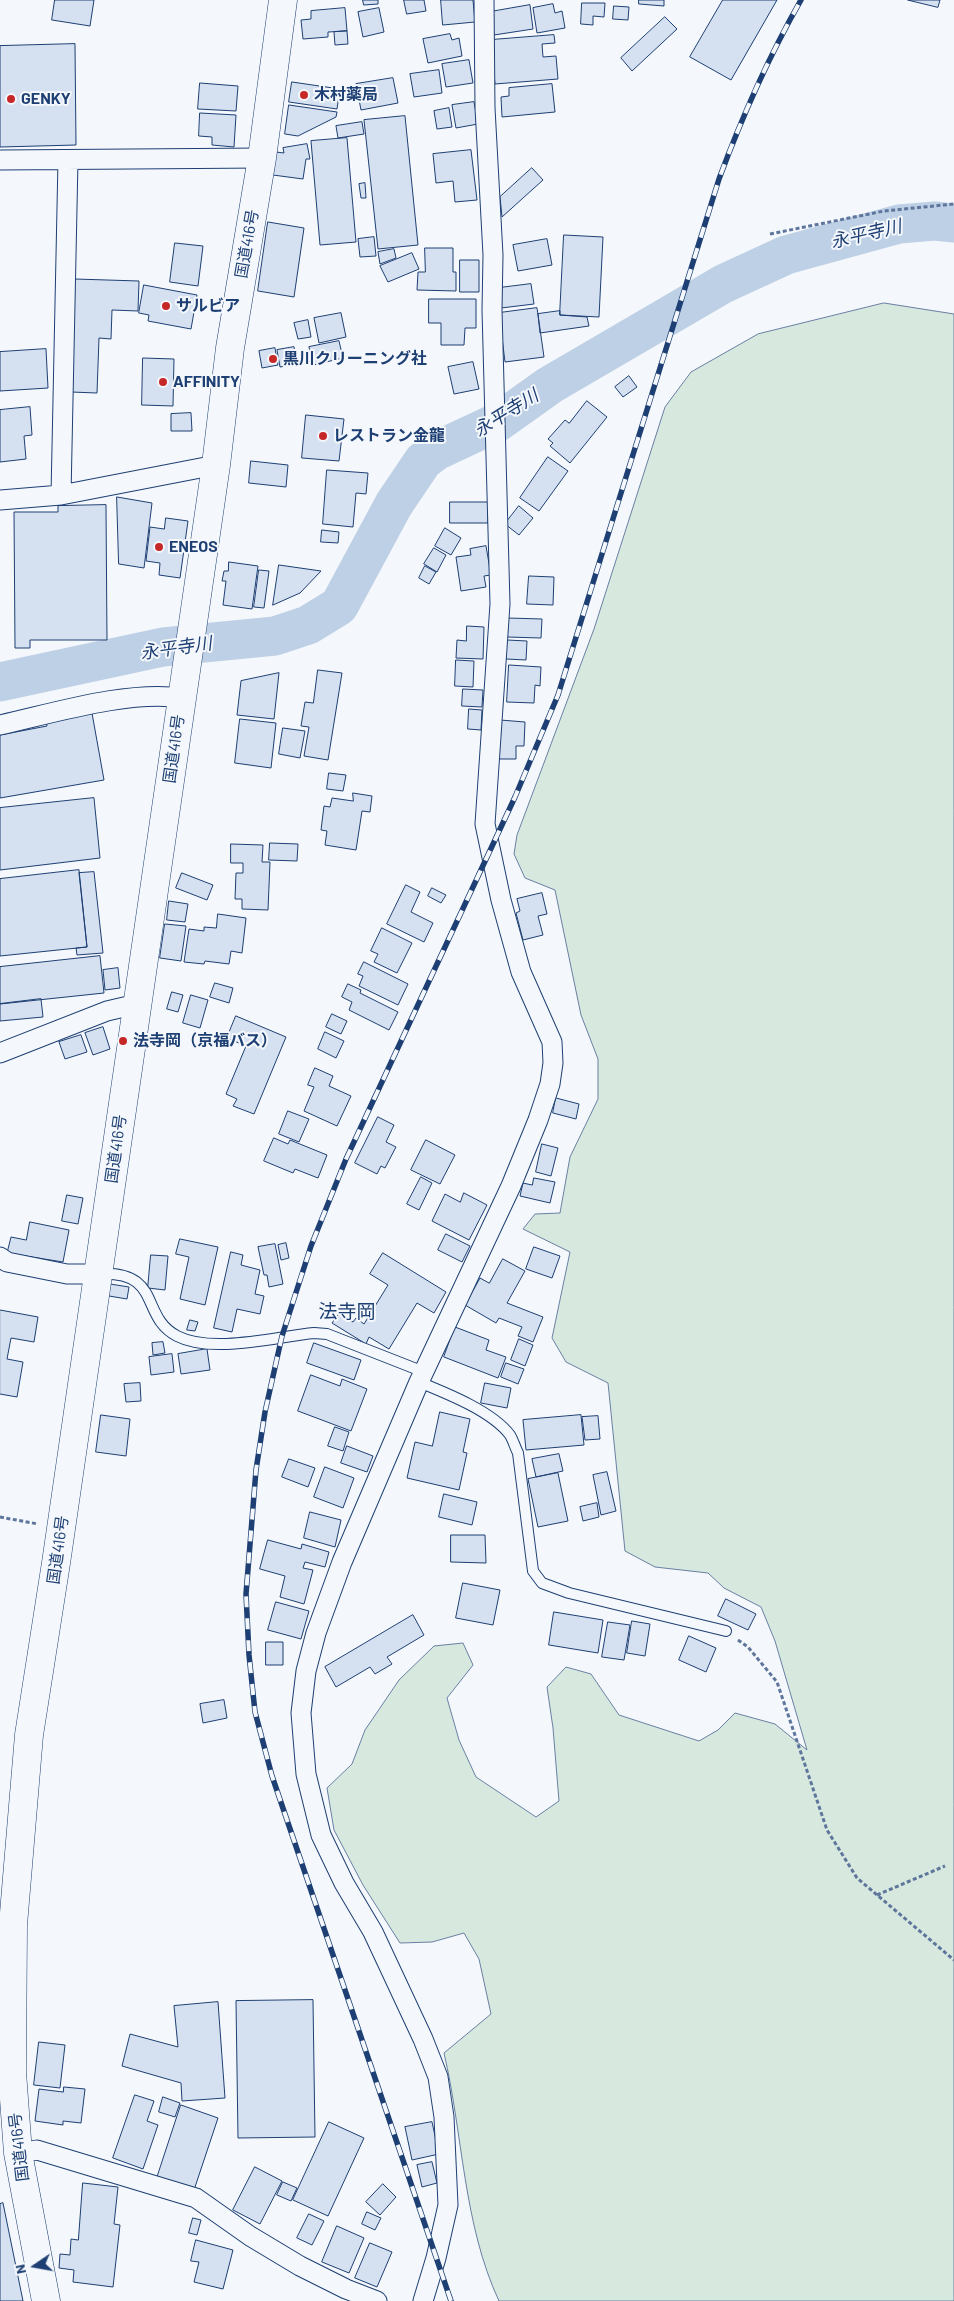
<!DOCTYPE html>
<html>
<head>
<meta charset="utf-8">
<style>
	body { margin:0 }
	#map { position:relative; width:954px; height:2301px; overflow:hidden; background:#f4f7fb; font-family:Barlow,sans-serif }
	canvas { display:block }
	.north { position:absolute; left:10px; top:2241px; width:50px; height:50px; -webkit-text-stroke:4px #f4f7fb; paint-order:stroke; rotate:258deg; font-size:14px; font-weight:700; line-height:20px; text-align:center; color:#1d3f73 }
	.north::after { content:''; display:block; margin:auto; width:18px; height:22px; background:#1d3f73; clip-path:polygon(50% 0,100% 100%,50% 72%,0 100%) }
</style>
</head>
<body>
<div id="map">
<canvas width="954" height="2301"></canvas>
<div class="north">N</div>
</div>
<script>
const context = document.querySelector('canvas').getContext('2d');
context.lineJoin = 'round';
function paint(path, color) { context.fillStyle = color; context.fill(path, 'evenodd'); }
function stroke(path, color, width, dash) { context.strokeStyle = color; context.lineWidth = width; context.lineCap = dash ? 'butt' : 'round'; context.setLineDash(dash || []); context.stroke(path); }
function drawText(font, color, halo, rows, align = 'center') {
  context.font = font + ' Barlow,"Noto Sans JP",sans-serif'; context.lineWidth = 4; context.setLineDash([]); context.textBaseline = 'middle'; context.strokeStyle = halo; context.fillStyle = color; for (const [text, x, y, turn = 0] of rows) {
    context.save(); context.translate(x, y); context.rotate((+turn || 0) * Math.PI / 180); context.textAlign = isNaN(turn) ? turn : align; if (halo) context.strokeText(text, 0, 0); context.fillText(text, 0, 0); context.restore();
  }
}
const green = new Path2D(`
	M884 303 954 314V2301H499C463 2224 463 2134 444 2053L491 2014 479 1959 464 1933 432 1942 400 1943 363 1885 334 1830 327 1788 352 1764 365 1730 399 1680 434 1646 463 1643 473 1665 447 1698 459 1740 476 1777 536 1817 559 1801 553 1728 547 1687 566 1667 591 1674 619 1715 699 1741 718 1730 735 1713 775 1724 807 1750 775 1641 761 1607 724 1588 708 1573 655 1567 625 1551 608 1383 566 1362 552 1338 570 1252 523 1229 535 1214 560 1213 570 1157 598 1099V1059L581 1015 555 890 525 878 514 854 517 835 594 629 665 407 691 372 758 334Z`);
const river = new Path2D(`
	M0 682 163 647 275 636 308 625 339 606 394 504 423 461 436 451 498 422 550 385 723 284 786 255 899 224 935 221 954 223`);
const building = new Path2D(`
	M55 0H94L90 26 52 20Z
	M363 0H378V4L364 5Z
	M404 0H424L426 11 407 14Z
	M441 0H473L475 22 443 25Z
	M639 0H664V6L639 4Z
	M723 0H777L731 80 690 57Z
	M908 0H940L938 7Z
	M582 3H605L604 17 593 16V25L581 24Z
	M553 4 555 13 562 11 565 28 537 33 533 8Z
	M530 5 533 29 494 35 490 12Z
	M614 6 629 7 628 20 613 19Z
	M345 8 347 31 328 32V37L303 39 301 20 311 19V11Z
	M379 8 384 32 363 37 358 12Z
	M665 17 677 29 632 71 621 58Z
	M347 31 348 44 335 45 334 32Z
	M450 34 452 40 459 38 462 56 428 63 423 39Z
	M554 35 555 43 542 44 543 57 556 56 558 79 495 84 491 40Z
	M75 44 76 145 0 147V46Z
	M469 60 473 83 446 87 442 64Z
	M439 70 442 93 414 97 410 74Z
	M393 78 398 103 361 110 356 84Z
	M292 82 340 89 337 109 289 102Z
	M200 83 238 86 236 111 198 109Z
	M552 84 555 112 502 117 501 97 509 96V88Z
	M474 102 478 124 456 128 452 105Z
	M289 105 337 112 336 117 298 136 285 134Z
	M449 108 452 127 437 129 434 111Z
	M200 113 236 115 234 147 212 145V137L199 136Z
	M405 116 418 245 378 249 364 120Z
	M362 122 364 134 338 138 336 126Z
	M347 138 356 242 320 245 311 141Z
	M307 144 310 159H306L303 179 273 175 276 152 284 153 283 148Z
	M471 150 477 200 455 202 453 181 436 183 433 154Z
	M532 168 543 180 502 217 500 197Z
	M365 183 366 198H361L359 184Z
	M268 222 304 228 294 297 258 291Z
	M564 235 603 237 599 317 560 315Z
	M374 237 376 256 360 257 358 239Z
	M547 239 552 265 518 271 513 245Z
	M175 243 203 246 198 286 170 282Z
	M425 248H453V272H456V291L417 290 418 272H425Z
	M394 249 396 258 380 264 378 252Z
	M412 253 419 269 388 282 380 266Z
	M460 260H479V292H460Z
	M75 279 139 281 138 311 112 310 111 339 99 338 97 393 71 392Z
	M531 284 534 304 501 308 499 288Z
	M144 285 197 295 191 329 148 321 149 315 139 313Z
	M429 299H476V328H465L464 345H441V323H429Z
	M537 308 544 357 505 362 499 313Z
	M560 311V315L587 317 589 326 540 333 538 314Z
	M341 313 346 337 319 343 314 318Z
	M308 320 311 337 298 339 294 323Z
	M339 341 343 358 313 365 309 347Z
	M294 347 297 364 280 367 277 350Z
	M275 348 278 365 262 368 259 351Z
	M46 349 48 388 0 391V352Z
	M143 358 174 359 173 406 142 405Z
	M473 362 479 389 454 394 448 367Z
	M629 376 637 387 623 397 615 387Z
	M587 401 607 417 570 463 550 446 553 443 548 439 565 420 569 423Z
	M30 407 32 435 24 436 26 459 0 462V410Z
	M191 413 192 431H171V414Z
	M306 415 344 419 339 461 302 458Z
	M548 457 568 471 539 511 520 498Z
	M251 461 288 465 286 487 249 483Z
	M327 470 368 473 366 494 356 493 353 527 323 524Z
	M117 497 152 503 144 568 119 564Z
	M450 502H488V523H450Z
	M106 505 107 640H30V648H15L14 512H58V506Z
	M519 506 533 518 519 535 505 524Z
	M166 518 188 521 180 578 159 575 160 563 146 561 150 527 164 529Z
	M445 528 461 538 451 555 435 546Z
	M322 530 339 532 338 543 321 542Z
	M486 546 491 575 484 576 486 587 461 591 456 557 471 555 470 549Z
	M434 548 446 555 437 572 424 564Z
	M229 562 258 566 252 609 223 605 226 581H222L224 571H228Z
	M279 565 321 571 300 593 273 605Z
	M425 566 436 572 429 584 419 578Z
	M259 570 269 571 264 608 254 607Z
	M529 576 554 577 553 605 527 604Z
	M508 618 542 619 541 638 507 637Z
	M467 626 484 627 483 659 456 658 457 640 466 641Z
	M507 640 527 641 526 660 506 659Z
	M456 660 474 661 473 687 455 686Z
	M509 665 541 667 540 686 535 685 534 703 507 702Z
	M318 670 342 673 328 760 304 756 309 727 301 726 305 702 313 703Z
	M279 673 274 719 237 715 241 681Z
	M463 689 483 690 482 707 462 706Z
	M469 709 482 710 481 730 468 729Z
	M92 713 104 780 0 798V735L47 726 46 721Z
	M240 719 276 723 271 768 235 763Z
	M500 720 525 722 524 746H516V759H498Z
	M283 728 305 731 300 758 279 754Z
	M329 773 346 775 343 791 327 789Z
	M353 793 372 796 370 812 362 811 356 850 325 845 327 831 321 830 324 806 330 807 332 798 353 801Z
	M94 798 100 858 0 870V808Z
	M270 843 298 844 297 861 269 860Z
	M231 844 263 845 262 862H270L268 910 242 909V899H235L236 873H243V863H231Z
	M79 870 87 947 0 956V879Z
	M94 872 103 953 77 955 76 948 87 947 79 873Z
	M182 873 213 885 207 900 176 888Z
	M406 885 420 892 411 912 433 923 424 942 387 924Z
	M432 888 446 895 441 903 428 896Z
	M542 893 547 914 538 916 543 935 523 940 516 913 520 911 517 899Z
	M169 901 188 904 185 922 167 920Z
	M218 914 246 918 242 953 231 951 229 964 205 961 204 964 184 962 189 929 204 931V927L216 928Z
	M165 924 186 926 181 961 160 958Z
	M382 928 412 943 397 973 374 962 378 954 371 951Z
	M100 956 104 993 0 1004V967Z
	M364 962 408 984 398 1005 359 986 363 976 358 974Z
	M118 968 120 988 105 990 103 970Z
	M215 983 233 988 229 1003 210 997Z
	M348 984 361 990 360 993 398 1012 389 1030 349 1010 352 1002 342 997Z
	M172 992 183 995 178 1012 167 1009Z
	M191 995 208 1000 200 1028 183 1023Z
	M41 999 43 1017 0 1021V1004Z
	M332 1014 347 1021 341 1034 326 1027Z
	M236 1016 286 1037 254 1114 233 1106 237 1099 226 1094 246 1046 227 1038Z
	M103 1027 110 1049 93 1055 85 1033Z
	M325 1032 344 1041 336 1058 318 1049Z
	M81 1035 87 1052 65 1059 59 1042Z
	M315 1068 333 1076 329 1086 351 1096 337 1126 304 1111 314 1087 308 1085Z
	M556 1098 579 1104 576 1119 553 1113Z
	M288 1111 309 1119 299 1142 279 1134Z
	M378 1117 394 1125 386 1142 396 1147 385 1168 381 1166 377 1174 355 1163Z
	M274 1138 288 1144 290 1140 327 1155 318 1178 295 1169 293 1173 264 1161Z
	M426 1140 455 1155 440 1184 411 1170Z
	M542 1144 558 1148 551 1176 536 1172Z
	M421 1177 432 1183 419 1210 407 1204Z
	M534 1178 555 1182 550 1203 520 1196 523 1183 532 1185Z
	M464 1193 487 1205 469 1240 432 1221 445 1194 460 1202Z
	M67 1195 83 1198 78 1224 62 1221Z
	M30 1222 69 1230 63 1262 7 1253 11 1237 26 1240Z
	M446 1234 470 1246 462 1262 438 1250Z
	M180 1239 218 1247 205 1305 180 1299 189 1257 176 1254Z
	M286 1243 289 1258 281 1260 278 1245Z
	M275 1244 283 1284 269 1287 267 1275H264L258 1247Z
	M534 1247 560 1256 552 1278 526 1269Z
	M231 1252 243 1255 241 1265 260 1270 255 1294 264 1296 260 1314 237 1309 232 1332 214 1328Z
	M383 1253 446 1292 434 1313 417 1303 389 1349 369 1337 366 1344 332 1323 339 1313 353 1322 356 1318 364 1324 388 1285 370 1274Z
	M151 1255 168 1256 165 1290 148 1288Z
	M503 1259 525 1271 507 1303 543 1317 533 1342 518 1336 522 1327 499 1318 496 1323 465 1305 480 1278 489 1283Z
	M110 1284 129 1287 127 1299 109 1296Z
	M0 1310 38 1317 34 1342 11 1338 7 1359 23 1362 17 1397 0 1394Z
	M190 1320 198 1322 195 1331 187 1330Z
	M455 1327 489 1340 486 1350 506 1357 498 1378 444 1357Z
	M519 1339 533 1345 525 1366 511 1360Z
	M163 1342 165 1353 153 1355 152 1343Z
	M314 1343 361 1360 354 1380 307 1363Z
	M207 1349 210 1370 181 1374 178 1354Z
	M172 1354 174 1372 151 1375 149 1357Z
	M506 1363 524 1369 518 1384 501 1377Z
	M311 1375 340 1386 342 1379 367 1389 351 1431 298 1411Z
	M140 1383 141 1401 126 1402 124 1384Z
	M485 1383 511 1388 507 1408 481 1403Z
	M440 1412 470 1419 463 1452 467 1453 459 1490 407 1478 415 1442 432 1446Z
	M101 1415 130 1419 126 1456 96 1452Z
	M581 1415 584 1445 526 1450 523 1420Z
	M598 1416 600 1439 585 1440 582 1417Z
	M335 1427 349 1432 343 1451 328 1446Z
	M347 1446 373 1456 367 1472 341 1463Z
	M559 1454 563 1471 536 1477 532 1459Z
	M289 1459 315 1468 308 1487 282 1477Z
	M325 1467 354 1478 343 1508 314 1497Z
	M607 1472 616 1511 601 1515 593 1475Z
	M558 1473 568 1521 538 1527 528 1479Z
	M444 1494 477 1502 472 1525 439 1517Z
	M597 1503 599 1517 583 1521 580 1507Z
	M310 1512 341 1520 335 1547 304 1538Z
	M451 1535H485L486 1563 451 1562Z
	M268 1540 301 1549 302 1544 329 1552 325 1567 305 1562 303 1568 313 1570 304 1604 280 1597 285 1576 260 1569Z
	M463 1583 500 1590 493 1625 456 1618Z
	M726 1599 756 1614 748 1630 718 1616Z
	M276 1602 309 1611 301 1639 268 1630Z
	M554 1612 603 1620 598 1653 549 1645Z
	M413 1615 424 1635 387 1657 392 1664 375 1674 370 1667 336 1687 325 1667Z
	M632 1621 650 1624 645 1656 627 1653Z
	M608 1622 630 1625 624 1660 602 1657Z
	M689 1636 716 1648 706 1672 679 1660Z
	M266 1642H283V1665H266Z
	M224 1700 227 1718 203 1723 200 1704Z
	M313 2000 315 2137 238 2138 236 2001Z
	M218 2002 225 2098 182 2101 181 2083 122 2066 130 2034 178 2047 174 2006Z
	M39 2042 65 2045 60 2088 34 2085Z
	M64 2087 85 2089 81 2123 63 2121V2125L35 2121 39 2089 63 2092Z
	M135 2095 154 2101 147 2121 158 2125 143 2169 113 2158Z
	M163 2097 180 2103 175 2117 159 2112Z
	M181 2105 218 2118 194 2190 157 2178Z
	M329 2122 364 2138 328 2216 293 2200Z
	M432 2122 439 2154 412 2160 405 2127Z
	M432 2162 437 2183 422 2187 417 2165Z
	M255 2167 282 2181 260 2224 233 2210Z
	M283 2182 297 2188 291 2201 277 2195Z
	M83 2183 118 2187 114 2224 120 2225 113 2287 73 2282 74 2270 59 2268 60 2254 70 2255 71 2239 78 2240Z
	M383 2184 396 2197 380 2215 366 2202Z
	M3 2203 23 2301H0V2204Z
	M367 2212 381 2218 375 2230 362 2224Z
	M309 2214 324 2221 312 2245 297 2238Z
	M193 2218 201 2220 197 2235 189 2233Z
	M337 2226 364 2238 349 2273 322 2262Z
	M196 2240 233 2250 223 2289 194 2282 199 2262 191 2261Z
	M370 2243 392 2252 377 2287 355 2278Z`);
const path = new Path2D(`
	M770 234 884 211 954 204
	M0 1517 38 1524
	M738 1640 748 1647 777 1682 827 1830 857 1878 954 1960
	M877 1895 945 1866`);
const lane = new Path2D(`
	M99 1274C163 1271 139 1316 177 1336 212 1354 275 1337 314 1333L327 1334 424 1372
	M419 1382C446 1393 492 1411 510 1435 513 1440 515 1447 518 1453L533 1571 542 1583 569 1593 726 1631`);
const street = new Path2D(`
	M0 160 262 158
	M61 495 68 160
	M0 500 61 495 216 465
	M0 725C54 713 128 690 182 698
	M0 1053 107 1011 137 1004
	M0 1257 7 1262 67 1274H98
	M18 2153 37 2150 196 2198 250 2236 300 2266 346 2289 377 2301
	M423 2301 436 2258 448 2205 444 2117 438 2077 423 2039 373 1932 344 1883 321 1835 306 1774 301 1713 306 1671 316 1633 342 1562 419 1382 511 1186 538 1120 550 1084 553 1063 552 1042 521 972 501 900 485 824 500 604 492 310 493 255 485 108 484 0`);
const highway = new Path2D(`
	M46 2301 18 2153 12 2072 13 1925 29 1735 56 1563 216 465 230 348 262 158 283 0`);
const rail = new Path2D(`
	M451 2301 272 1776 255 1712 249 1655 246 1594 256 1470 265 1412 282 1336 311 1246 346 1159 515 797 558 695 719 179C742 117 768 58 801 0`);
const markers = [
	[304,95,5,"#c62828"],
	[11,99,5,"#c62828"],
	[166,306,5,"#c62828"],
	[273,359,5,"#c62828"],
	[163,382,5,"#c62828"],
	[323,436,5,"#c62828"],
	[159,547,5,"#c62828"],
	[123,1041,5,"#c62828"]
];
const poiNames = [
	["木村薬局",314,95],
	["GENKY",21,99],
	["サルビア",176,306],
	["黒川クリーニング社",283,359],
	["AFFINITY",173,382],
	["レストラン金龍",333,436],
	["ENEOS",169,547],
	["法寺岡（京福バス）",133,1041]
];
const streetNames = [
	["国道416号",247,244,-80],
	["国道416号",174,749,-82],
	["国道416号",116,1149,-82],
	["国道416号",58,1550,-82],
	["国道416号",19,2147,-97]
];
const waterNames = [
	["永平寺川",866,234,-13],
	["永平寺川",506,413,-32],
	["永平寺川",176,648,-8]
];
const quarterNames = [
	["法寺岡",347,1312]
];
paint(green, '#d7e8df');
stroke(green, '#687fa3', 1);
stroke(river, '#bed0e5', 39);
paint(building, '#d5e0f0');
stroke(building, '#1d3f73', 1);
stroke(lane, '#1d3f73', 12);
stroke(street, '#1d3f73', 21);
stroke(highway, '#1d3f73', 29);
stroke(path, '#5e769c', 3, [4, 2.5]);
stroke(lane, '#f4f7fb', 10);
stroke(street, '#f4f7fb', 19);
stroke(highway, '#f4f7fb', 28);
stroke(rail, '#1d3f73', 5.5);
stroke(rail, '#f4f7fb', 4, [11]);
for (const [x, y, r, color] of markers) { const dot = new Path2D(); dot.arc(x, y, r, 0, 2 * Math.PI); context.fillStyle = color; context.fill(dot); stroke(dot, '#f4f7fb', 2); }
drawText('bold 16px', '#1d3f73', '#f4f7fb', poiNames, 'left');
drawText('16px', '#1d3f73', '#f4f7fb', streetNames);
drawText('italic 18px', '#1d3f73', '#f4f7fb', waterNames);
drawText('19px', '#1d3f73', '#f4f7fb', quarterNames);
</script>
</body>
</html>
